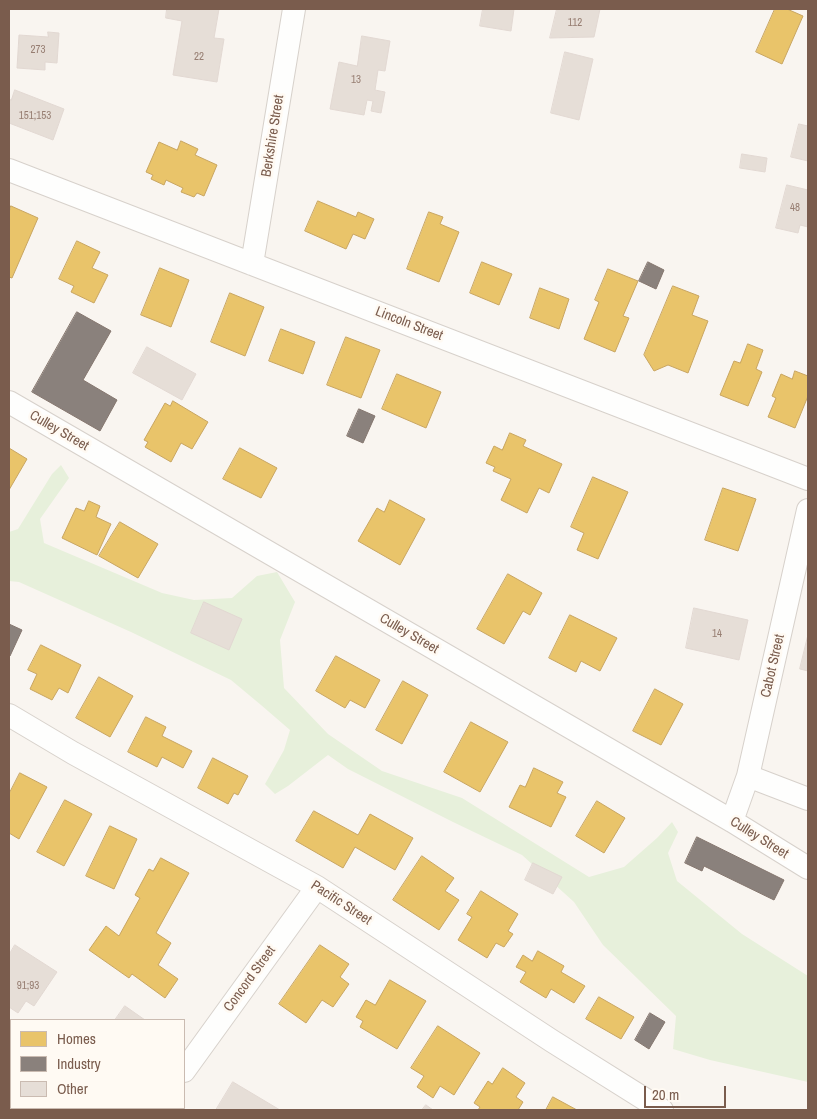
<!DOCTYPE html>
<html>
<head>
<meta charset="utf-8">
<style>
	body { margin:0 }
	#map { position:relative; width:817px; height:1119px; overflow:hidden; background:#f9f5f0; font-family:"Archivo Narrow",sans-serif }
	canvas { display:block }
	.frame { position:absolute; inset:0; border:10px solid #7a5c4d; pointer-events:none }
	.legend { position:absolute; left:10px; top:1019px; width:175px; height:90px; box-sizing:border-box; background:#fffaf3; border:1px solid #cabbb1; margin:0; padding:6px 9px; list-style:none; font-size:15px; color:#7a5c4d }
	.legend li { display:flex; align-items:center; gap:10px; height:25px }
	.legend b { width:25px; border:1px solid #cabbb1 }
	.scale { position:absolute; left:644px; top:1086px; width:82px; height:22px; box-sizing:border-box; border:2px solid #7a5c4d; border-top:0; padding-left:6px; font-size:15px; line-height:18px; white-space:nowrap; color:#7a5c4d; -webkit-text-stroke:4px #fffaf3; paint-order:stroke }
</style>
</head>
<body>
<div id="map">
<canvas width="817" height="1119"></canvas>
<div class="frame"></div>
<ul class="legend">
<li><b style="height:14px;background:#e9c46a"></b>Homes</li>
<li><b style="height:14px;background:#8a817c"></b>Industry</li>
<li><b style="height:14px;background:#e6ded7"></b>Other</li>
</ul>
<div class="scale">20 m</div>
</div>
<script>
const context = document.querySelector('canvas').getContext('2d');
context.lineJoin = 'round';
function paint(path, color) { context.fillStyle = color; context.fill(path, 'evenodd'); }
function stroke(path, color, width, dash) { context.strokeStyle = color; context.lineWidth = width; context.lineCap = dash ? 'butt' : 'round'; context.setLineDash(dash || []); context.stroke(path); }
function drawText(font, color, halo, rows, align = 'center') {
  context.font = font + ' "Archivo Narrow",sans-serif'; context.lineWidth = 5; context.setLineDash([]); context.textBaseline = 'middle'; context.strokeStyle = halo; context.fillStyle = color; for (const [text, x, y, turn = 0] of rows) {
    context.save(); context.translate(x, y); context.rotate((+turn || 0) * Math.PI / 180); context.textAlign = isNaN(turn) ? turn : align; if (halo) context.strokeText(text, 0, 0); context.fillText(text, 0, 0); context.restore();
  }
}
const green = new Path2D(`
	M61 465 69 478 40 519 44 543 162 593 194 600 232 598 257 576 277 572 295 602 280 640 284 688 328 734 382 771 462 798 589 877 624 867 657 838 672 822 678 832 668 853 677 881 742 934 808 976V1082L710 1060 673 1049 676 1016 603 945 574 902 522 855 453 822 348 769 328 755 288 786 275 794 265 784 284 750 290 730 261 705 231 680 131 632 19 582 9 581V532L18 529 52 474Z`);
const homes = new Path2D(`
	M775 9H787L803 16 782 64 756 52Z
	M181 141 198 149 195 155 217 165 204 196 197 193 194 197 181 192 183 188 166 180 164 185 151 179 153 175 146 172 159 142 177 150Z
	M318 201 356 217 358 212 374 219 365 239 353 234 346 249 305 231Z
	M11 206 38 218 12 278 9 277V213Z
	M429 212 443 217 440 224 459 232 439 282 407 269Z
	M77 241 100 252 92 268 108 275 94 303 71 292 74 286 59 279Z
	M482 262 512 274 499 305 470 293Z
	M160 268 189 280 171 327 141 315Z
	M608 269 638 281 623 316 629 318 615 352 584 339 599 302 595 300Z
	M673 286 699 296 692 315 708 321 688 373 668 365 654 371 644 355Z
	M540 288 569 299 559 329 530 318Z
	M230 293 264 307 245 356 211 342Z
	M281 329 315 342 303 374 269 361Z
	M346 337 380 350 361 398 327 385Z
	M748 344 763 350 756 369 762 372 748 406 720 395 734 361 740 363Z
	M795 371 808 376V396L795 428 768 417 776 398 772 396 781 374 792 379Z
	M397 374 441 392 426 428 382 409Z
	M173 401 208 422 192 449 181 443 171 462 145 447 148 442 144 440 165 403 170 406Z
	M510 433 526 440 523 446 562 464 549 493 539 488 527 513 501 500 511 479 493 471 495 467 486 463 494 446 502 450Z
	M9 448 27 459 9 490Z
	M240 448 277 468 261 498 223 479Z
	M593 477 628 492 598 559 577 550 584 533 571 527Z
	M723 488 756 499 738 551 705 540Z
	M390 500 425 519 400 565 358 541 377 508 384 512Z
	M89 501 100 506 96 517 111 524 97 555 62 538 76 508 84 511Z
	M120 522 158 544 138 578 99 556Z
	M508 574 542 593 530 615 523 611 504 644 477 629Z
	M570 615 617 638 600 671 581 661 576 672 549 658Z
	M41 645 81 665 68 693 59 688 52 700 30 689 37 674 28 670Z
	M336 656 380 680 365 708 350 700 345 708 316 691Z
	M99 677 133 696 110 737 76 718Z
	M403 681 428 695 402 744 376 730Z
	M655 689 683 704 661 745 633 731Z
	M146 717 166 727 162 736 192 751 183 768 162 757 157 767 128 752Z
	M471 722 508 742 480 792 444 772Z
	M213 758 248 776 238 795 234 793 228 804 198 788Z
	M534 768 563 782 557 793 566 797 551 827 509 807 520 785 525 787Z
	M20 773 47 787 19 839 9 833V794Z
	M65 800 92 814 64 866 37 852Z
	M597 801 625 818 604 853 576 836Z
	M314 811 358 835 370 814 413 838 395 870 355 847 343 868 296 841Z
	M110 826 137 839 114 889 86 876Z
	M422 856 454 878 445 891 459 900 439 930 393 900Z
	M161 858 189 873 156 933 171 943 158 965 178 979 165 998 132 974 129 978 89 950 106 926 119 936 140 898 135 895 149 869 153 871Z
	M481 891 518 914 508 931 513 934 504 947 496 943 487 958 458 940 472 917 467 914Z
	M320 945 349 964 340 977 349 984 333 1007 322 1000 306 1023 279 1004Z
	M538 951 564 966 561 972 585 986 574 1003 551 989 546 998 520 982 526 972 516 967 523 955 532 961Z
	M390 980 426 1001 397 1049 360 1027 363 1021 356 1017 366 1000 375 1005Z
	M599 997 634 1017 621 1039 586 1019Z
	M438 1026 480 1053 454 1095 440 1086 433 1098 417 1087 424 1076 411 1068Z
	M503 1068 525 1083 516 1097 523 1102 518 1110H478L480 1107 474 1103 488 1081 492 1084Z
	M553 1097 577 1110H546Z`);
const industry = new Path2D(`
	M648 262 664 270 656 289 639 281Z
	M77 312 111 331 83 380 117 400 100 431 32 392Z
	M359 409 375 416 363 443 347 436Z
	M9 624 22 630 10 656H9Z
	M697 837 784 880 774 900 704 866 702 871 685 863Z
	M650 1013 665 1022 649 1049 635 1040Z`);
const building = new Path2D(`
	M167 9H219L214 38 224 39 217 82 173 75 182 21 166 18Z
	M483 9H514L511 31 480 26Z
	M557 9H600L594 37 550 38Z
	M48 32 59 33 57 63 45 62V70L17 68 19 35 48 37Z
	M362 36 390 41 385 71 378 70 375 90 385 92 381 113 371 111 373 101 367 100 364 115 330 109 339 62 357 66Z
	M565 52 593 59 579 120 551 113Z
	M15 90 64 109 53 140 9 123V99L11 100Z
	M799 124 808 126V161L791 157Z
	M742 154 767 158 765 172 740 168Z
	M787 185 808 190V227L800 225 798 233 776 228Z
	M147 347 196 374 182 400 133 373Z
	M204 602 242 619 229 650 191 633Z
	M694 608 748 620 739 660 686 648Z
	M808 635V671L800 669Z
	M533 863 562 877 553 894 525 880Z
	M15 945 57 972 34 1006 26 1001 18 1013 9 1007V955Z
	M125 1006 145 1020H115Z
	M233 1082 280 1110H216Z
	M426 1105 433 1110H422Z`);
const street = new Path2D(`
	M9 170 808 479
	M252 264 294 9
	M9 402 732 821 808 868
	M9 715 73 753 317 887 552 1041 662 1110
	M748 776 808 799
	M732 821 748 776 808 510
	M9 1037 11 1038
	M184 1071 317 887
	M105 1108 108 1110
	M155 1110 157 1108`);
const numberNames = [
	["112",575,23],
	["273",38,50],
	["22",199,57],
	["13",356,80],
	["151;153",35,116],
	["48",795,208],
	["14",717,634],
	["91;93",28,986]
];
const streetNames = [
	["Berkshire Street",273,136,-81],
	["Lincoln Street",409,324,21],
	["Culley Street",59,431,30],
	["Culley Street",409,634,30],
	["Cabot Street",773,666,-77],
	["Culley Street",759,838,32],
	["Pacific Street",341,903,33],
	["Concord Street",250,979,-54]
];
paint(green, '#e7f0db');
paint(homes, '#e9c46a');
stroke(homes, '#c8a561', 1);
paint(industry, '#8a817c');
stroke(industry, '#85766e', 1);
paint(building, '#e6ded7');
stroke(building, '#e2d8d2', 1);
stroke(street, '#d7d1cb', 24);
stroke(street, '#fefefd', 22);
drawText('11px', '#977e72', null, numberNames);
drawText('14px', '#7a5c4d', '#fffaf3', streetNames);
</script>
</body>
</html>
